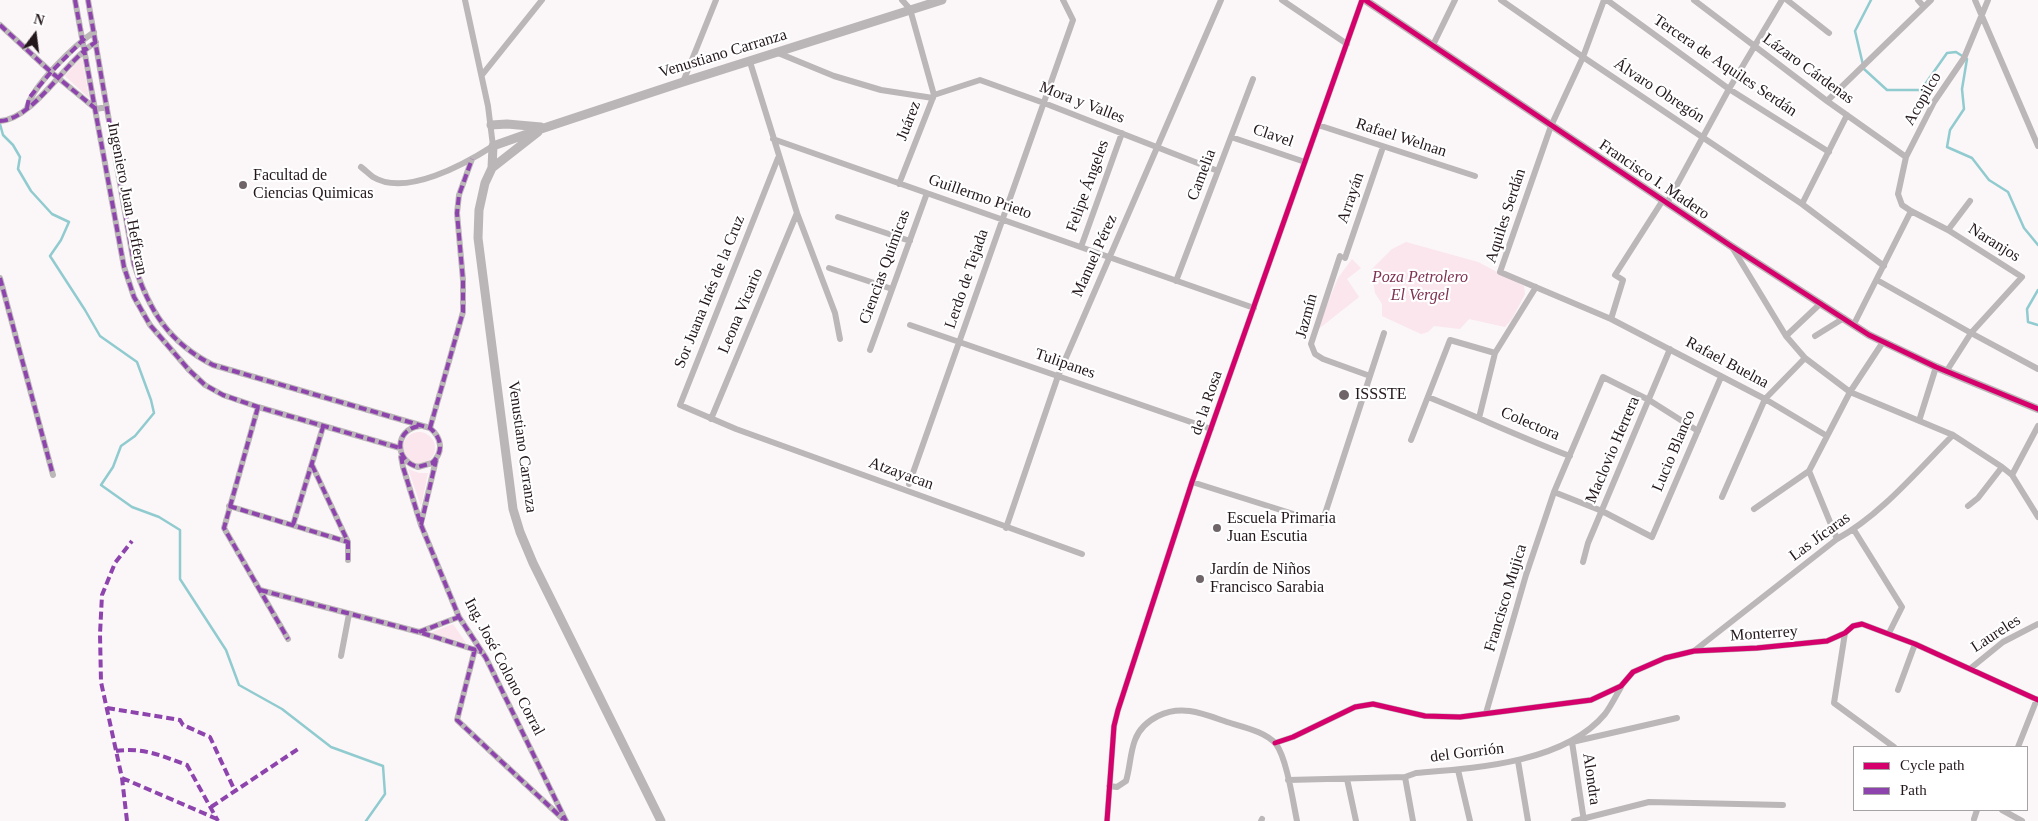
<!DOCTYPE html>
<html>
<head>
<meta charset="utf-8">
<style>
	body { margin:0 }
	#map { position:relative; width:2038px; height:821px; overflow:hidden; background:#fbf6f8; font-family:Georgia,serif }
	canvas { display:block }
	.legend { position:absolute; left:1853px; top:746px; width:175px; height:65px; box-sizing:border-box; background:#fff; border:1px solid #a7a2a4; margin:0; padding:6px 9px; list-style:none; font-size:15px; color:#23171b }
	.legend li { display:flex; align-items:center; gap:10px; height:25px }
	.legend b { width:25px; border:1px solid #a7a2a4 }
	.north { position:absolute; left:10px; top:10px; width:50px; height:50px; -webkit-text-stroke:4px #fff; paint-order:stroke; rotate:15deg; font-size:14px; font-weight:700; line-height:20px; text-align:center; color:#23171b }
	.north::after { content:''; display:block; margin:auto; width:18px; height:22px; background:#23171b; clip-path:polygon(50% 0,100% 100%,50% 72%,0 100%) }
</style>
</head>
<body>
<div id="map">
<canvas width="2038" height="821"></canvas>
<ul class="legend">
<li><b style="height:6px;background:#d6006c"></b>Cycle path</li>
<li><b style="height:6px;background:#8e44ad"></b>Path</li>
</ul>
<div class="north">N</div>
</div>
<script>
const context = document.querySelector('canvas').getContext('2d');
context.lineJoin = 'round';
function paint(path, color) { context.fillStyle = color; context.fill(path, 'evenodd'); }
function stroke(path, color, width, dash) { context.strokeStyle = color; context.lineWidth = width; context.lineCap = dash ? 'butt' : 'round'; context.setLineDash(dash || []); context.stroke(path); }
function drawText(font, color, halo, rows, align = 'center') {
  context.font = font + ' Georgia,serif'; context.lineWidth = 4.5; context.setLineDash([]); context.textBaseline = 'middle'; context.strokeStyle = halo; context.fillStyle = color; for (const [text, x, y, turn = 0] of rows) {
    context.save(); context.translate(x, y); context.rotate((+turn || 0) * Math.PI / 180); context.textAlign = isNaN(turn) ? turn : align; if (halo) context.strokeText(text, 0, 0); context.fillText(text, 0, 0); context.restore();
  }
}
const green = new Path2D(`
	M82 57 89 98 65 76Z
	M1406 242 1478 262 1524 286 1525 294 1512 319 1505 327 1469 319 1460 329 1434 326 1428 332 1421 334 1382 316V304L1375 293 1371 270 1392 249Z
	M1352 259 1361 268 1347 279 1359 297 1316 331 1338 278Z
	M403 448a16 16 0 1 1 32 0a16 16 0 1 1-32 0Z
	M408 469 419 473H428L421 506Z
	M453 624 466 643 430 633Z`);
const stream = new Path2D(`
	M1871 0 1855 31 1864 69 1887 90H1921L1947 53 1956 52 1967 59 1962 89 1964 109 1950 130 1947 147 1972 158 1989 180 2008 192 2024 228 2038 245
	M0 124 3 135 13 145 20 157 18 169 31 191 52 214 69 222 61 240 50 256 85 310 100 336 137 362 151 400 154 413 135 436 121 446 113 467 101 485 132 507 159 517 180 530V579L226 650 239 685 282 709 331 747 383 766 385 794 366 821
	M2038 290 2027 309 2028 322 2038 325`);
const minor = new Path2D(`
	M75 0 124 267 134 297 150 325 189 370 205 385 223 395 258 407 400 448
	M88 0 134 264C149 310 168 342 213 365L430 428C442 438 444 452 432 463L418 467C394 461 394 429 420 426
	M1282 0 1347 44
	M1501 0 1583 57 1802 204 1884 266
	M1604 0 1583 57 1551 126 1500 272 1611 319 1765 399 1827 436
	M1607 0 1729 89 1829 152
	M1694 0 1827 101 1906 157
	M1787 0 1829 33
	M1918 0 1924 7
	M1975 0 2038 146
	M0 25 51 72 96 109 107 107
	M1433 45 1455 0
	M778 53 834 76 881 90 933 98
	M750 62 797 213 835 313 840 339
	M482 75 542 0
	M683 82 716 0
	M934 95 980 80 1044 103 1218 171
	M1827 101 1931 0
	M27 108C32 86 75 45 94 32
	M0 121C34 119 66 60 96 42
	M1318 125 1475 176
	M1231 137 1305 162
	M773 139 1254 308
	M778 158 680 405 736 429 1082 554
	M361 167C365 170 369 174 373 177 406 197 465 164 493 146L488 106 465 0
	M899 184 934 95 910 9 902 0
	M1667 203 1729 89 1782 0
	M1802 204 1847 115
	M838 217 910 241
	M1948 230 1970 201
	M1081 247 1122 133
	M1732 247 1786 336 1805 358 1850 392 1953 435 2002 467 2012 475 2038 517
	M1340 256 1311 344 1315 354 1323 359 1370 376
	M1345 258 1383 147
	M829 268 892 289
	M0 278 53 475
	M1877 280 1971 333 2038 369
	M1176 281 1253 79
	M1611 319 1623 280 1615 275 1663 200
	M1854 324 1911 211
	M910 325 1211 429
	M1786 336 1821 303
	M1815 336 1844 318
	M870 350 927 193
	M1946 372 1971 333 2022 277 1948 230 1911 211 1902 205 1898 194 1906 157 1934 102 1964 58 1988 0
	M1428 397C1476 416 1522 438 1570 456
	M258 407 224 528 288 639
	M1479 418 1495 353 1536 287
	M711 419 797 213
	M1919 421 1936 367
	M430 428 463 312V280L457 213 459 195 472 159
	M1411 440 1450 340 1495 353
	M401 457 403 467 421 525 459 617 486 658 566 821
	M312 465 348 542V560
	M1809 471 1837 539
	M2012 475 2038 426
	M1192 482 1322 523 1384 333
	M909 484 1073 20 1063 0
	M1554 492 1602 511 1652 537 1721 377
	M1722 497 1765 399 1805 358
	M229 506 348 542
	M1968 506 1978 498 2002 467
	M1754 509 1809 471 1850 392 1883 342
	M421 523 436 460
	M293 525 323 427
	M1006 528 1058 376 1221 0
	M1854 530 1902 607 1889 633
	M1583 562 1588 543 1670 349
	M260 590 419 632 482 652
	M419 632 459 617
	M1845 633 1834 703 1894 747
	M475 649 457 720 564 820
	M1694 651 1837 539C1881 515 1918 470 1953 435
	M341 656 349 614
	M1971 668 2003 642 2038 624
	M1898 690 1915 644
	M1486 713 1526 575 1554 492 1603 377 1649 400 1698 431
	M1275 743 1293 737 1355 707 1373 704 1425 716 1460 717 1591 700 1621 686 1633 672 1665 658 1694 651 1757 648 1827 641 1845 633 1853 626 1862 624 1915 644 2038 700
	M2018 747 2037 699
	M1518 761 1528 821
	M1458 770 1470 821
	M1405 777 1413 821
	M1347 779 1356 821
	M1288 780 1405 777 1416 773C1476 768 1564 763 1605 714 1611 706 1616 696 1621 687
	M1109 786 1117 787 1126 781C1130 768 1130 753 1135 740 1139 729 1148 721 1158 716 1182 704 1204 714 1227 722 1242 727 1265 731 1276 744 1287 759 1293 802 1297 821
	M2002 810 2022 821
	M1974 819 1977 810
	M1107 821 1114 726 1118 710 1192 482 1362 0
	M1261 821 1262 819
	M1574 821 1649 802 1783 805
	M1584 821 1572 742 1677 718`);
const tertiary = new Path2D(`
	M1365 0 1731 246 1869 335 1936 367 2038 409`);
const secondary = new Path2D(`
	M491 125 507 124 541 127
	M492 168 538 132
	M661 821 533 563 520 532 513 509 478 238 479 210 485 183 492 168 493 146 544 128 683 82 942 0`);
const quiet = new Path2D(`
	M75 0 124 267 134 297 150 325 189 370 205 385 223 395 258 407 400 448
	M88 0 134 264C149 310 168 342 213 365L430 428C442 438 444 452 432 463L418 467C394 461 394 429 420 426
	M0 25 51 72 96 109 99 108
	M27 108 29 98 51 72 85 38
	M0 121C34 119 66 60 96 42
	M0 278 53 475
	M258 407 224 528 288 639
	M430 428 463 312V280L457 213 459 195 472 159
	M401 456 403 467 421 525 459 617 486 658 566 821
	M312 465 348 542V560
	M229 506 348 542
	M293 525 323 427
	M421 525 436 460
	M260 590 419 632 482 652
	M419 632 459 617
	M475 649 457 720 563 819
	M107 708 180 720 183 725 210 737 235 791
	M116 751C143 747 162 756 187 765L218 821
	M122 778 217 819
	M211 807 298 749
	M127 821 122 778 101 682 100 634 102 595 115 563 132 541`);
const cycleway = new Path2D(`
	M1365 0 1731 246 1869 335 1936 367 2038 409
	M1275 743 1293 737 1355 707 1373 704 1425 716 1460 717 1591 700 1621 686 1633 672 1665 658 1694 651 1757 648 1827 641 1845 633 1853 626 1862 624 1915 644 2038 700
	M1107 821 1114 726 1118 710 1192 482 1362 0`);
const markers = [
	[243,185,5,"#6f6568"],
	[1344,395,6,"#6f6568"],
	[1217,528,5,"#6f6568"],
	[1200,579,5,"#6f6568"]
];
const streetNames = [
	["Venustiano Carranza",723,54,-17],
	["Tercera de Aquiles Serdán",1725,66,34],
	["Lázaro Cárdenas",1808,69,36],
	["Álvaro Obregón",1659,91,33],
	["Acopilco",1923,99,-60],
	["Mora y Valles",1082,103,21],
	["Juárez",909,121,-69],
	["Clavel",1273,136,19],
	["Rafael Welnan",1401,138,18],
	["Camelia",1202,175,-69],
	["Francisco I. Madero",1654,180,34],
	["Felipe Ángeles",1088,186,-70],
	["Guillermo Prieto",980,197,19],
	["Arrayán",1351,198,-71],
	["Ingeniero Juan Hefferan",127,199,79],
	["Aquiles Serdán",1506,216,-72],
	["Naranjos",1994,243,32],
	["Manuel Pérez",1095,256,-66],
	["Ciencias Químicas",885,267,-70],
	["Lerdo de Tejada",967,279,-71],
	["Sor Juana Inés de la Cruz",710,292,-68],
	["Leona Vicario",741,311,-67],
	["Jazmín",1307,316,-75],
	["Rafael Buelna",1727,363,28],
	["Tulipanes",1065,364,19],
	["de la Rosa",1207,403,-71],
	["Colectora",1530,424,23],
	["Venustiano Carranza",522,447,82],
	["Maclovio Herrera",1613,450,-67],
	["Lucio Blanco",1674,451,-67],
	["Atzayacan",901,474,20],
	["Las Jícaras",1820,537,-36],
	["Francisco Mujica",1506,598,-73],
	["Monterrey",1764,634,-4],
	["Laureles",1996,634,-33],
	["Ing. José Colono Corral",504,667,62],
	["del Gorrión",1467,753,-7],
	["Alondra",1591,779,82]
];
const poiNames = [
	["Facultad de",253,176],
	["Ciencias Quimicas",253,194],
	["ISSSTE",1355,395],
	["Escuela Primaria",1227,519],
	["Juan Escutia",1227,537],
	["Jardín de Niños",1210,570],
	["Francisco Sarabia",1210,588]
];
const parkNames = [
	["Poza Petrolero",1420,278],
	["El Vergel",1420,296]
];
paint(green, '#fae6ec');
stroke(stream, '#90cbcf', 2.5);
stroke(minor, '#bbb6b7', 6);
stroke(tertiary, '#bbb6b7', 8);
stroke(secondary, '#bab5b7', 9);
stroke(quiet, '#8e44ad', 4, [8, 4]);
stroke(cycleway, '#d6006c', 5);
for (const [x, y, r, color] of markers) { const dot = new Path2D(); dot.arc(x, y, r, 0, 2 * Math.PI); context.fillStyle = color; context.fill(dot); stroke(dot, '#fff', 2); }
drawText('16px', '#23171b', '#fff', streetNames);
drawText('16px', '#23171b', '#fff', poiNames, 'left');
drawText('italic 16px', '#7e3151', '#fff', parkNames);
</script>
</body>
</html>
